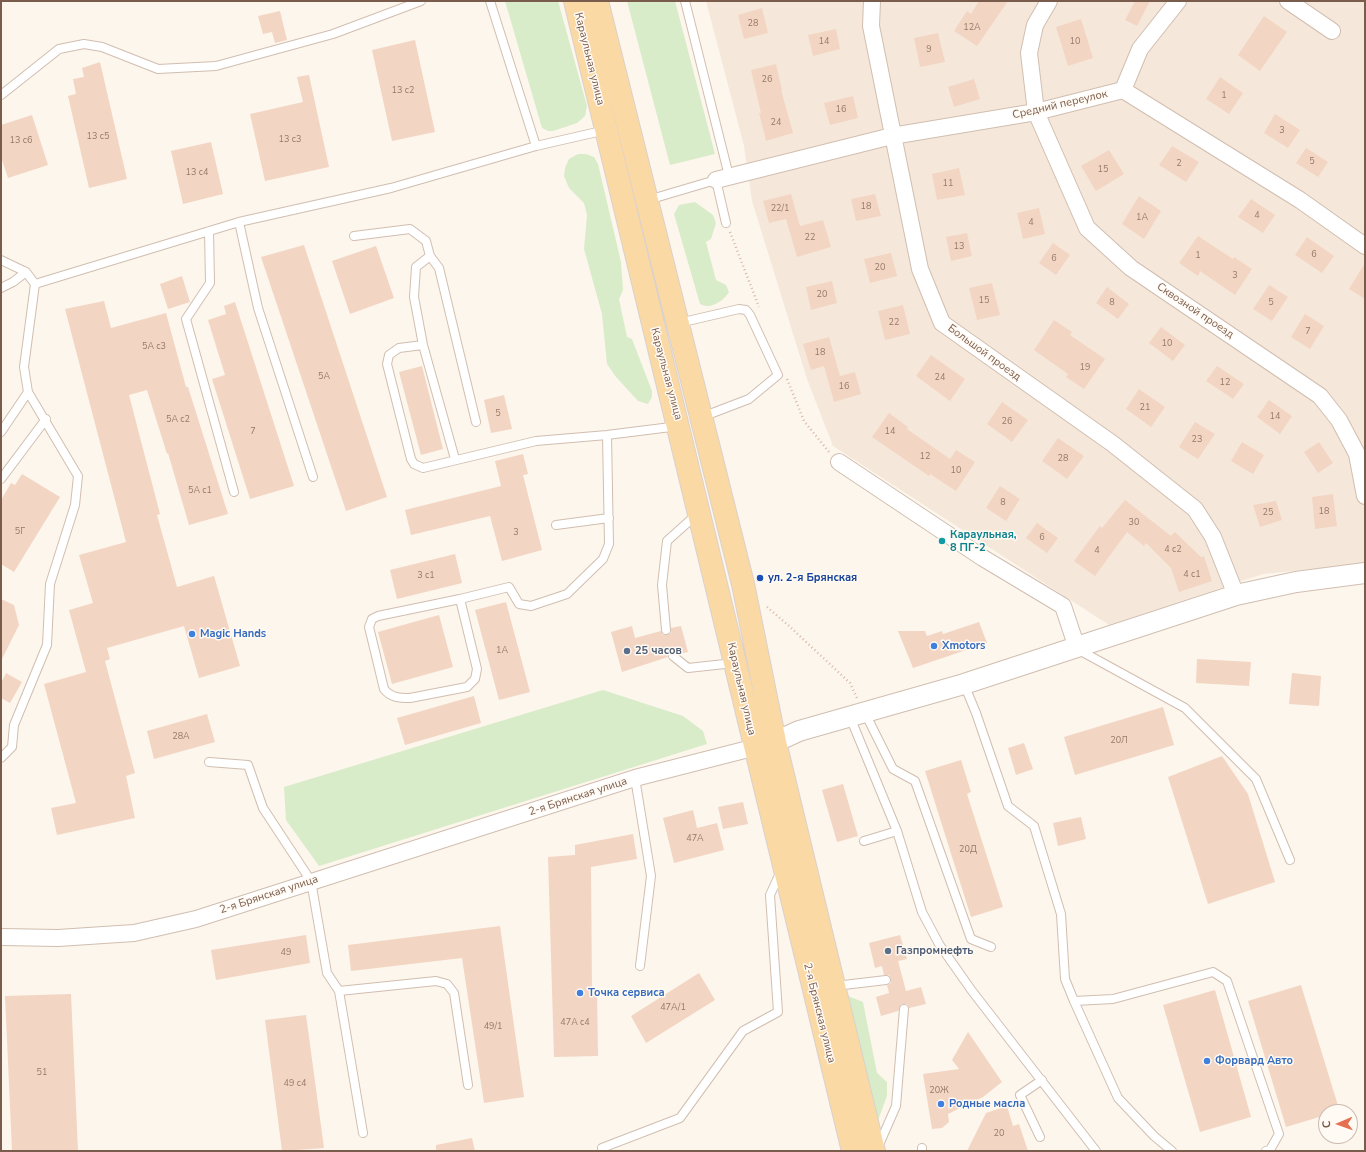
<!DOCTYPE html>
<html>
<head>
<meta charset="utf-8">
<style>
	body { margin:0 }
	#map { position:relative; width:1366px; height:1152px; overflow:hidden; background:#fdf6ec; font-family:"Nunito Sans",sans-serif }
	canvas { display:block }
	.frame { position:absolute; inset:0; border:2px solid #7a5c4d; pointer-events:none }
	.north { position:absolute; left:1318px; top:1104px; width:40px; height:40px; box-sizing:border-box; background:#fffaf3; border:1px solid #cabbb1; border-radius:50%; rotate:268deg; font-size:11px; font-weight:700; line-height:16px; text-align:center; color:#7a5c4d }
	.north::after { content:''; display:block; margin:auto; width:14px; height:18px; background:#e76f51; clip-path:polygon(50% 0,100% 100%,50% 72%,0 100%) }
</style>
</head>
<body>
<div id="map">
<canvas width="1366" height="1152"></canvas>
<div class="frame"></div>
<div class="north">С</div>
</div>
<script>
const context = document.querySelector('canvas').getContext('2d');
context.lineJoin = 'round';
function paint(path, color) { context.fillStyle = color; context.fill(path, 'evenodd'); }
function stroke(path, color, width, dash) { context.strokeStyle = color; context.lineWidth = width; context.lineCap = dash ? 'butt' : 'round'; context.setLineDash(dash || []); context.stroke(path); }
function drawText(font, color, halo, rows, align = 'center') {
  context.font = font + ' "Nunito Sans",sans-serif'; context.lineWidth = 3; context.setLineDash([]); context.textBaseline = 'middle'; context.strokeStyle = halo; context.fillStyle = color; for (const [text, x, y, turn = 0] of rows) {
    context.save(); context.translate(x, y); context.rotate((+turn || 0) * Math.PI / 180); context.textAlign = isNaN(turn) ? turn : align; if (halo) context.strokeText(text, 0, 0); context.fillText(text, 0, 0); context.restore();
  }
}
const residential = new Path2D(`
	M706 1H1365V564L1263 574 1109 625 833 446 807 379 752 201 744 146Z`);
const green = new Path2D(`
	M505 1H558L587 106 585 116 577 123 553 131H548L542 128Z
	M627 1H675L715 154 670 165Z
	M578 154H586L594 157 598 164 621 262 623 290 619 299 627 337 632 339 652 391V397L648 404 638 401 616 377 607 364 602 314 584 249 587 215 584 203 569 188 564 176 565 168 569 159Z
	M695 202 713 215 716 223 711 239 706 242 716 280 726 285 729 292C724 301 710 310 700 304L674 214 679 205Z
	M603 690 683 716 703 731 707 744 319 866 286 820 284 787Z
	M848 996 863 1002 877 1073 887 1082V1096L877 1123Z`);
const building = new Path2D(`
	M979 1H1008L977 46 954 31 967 11 971 14Z
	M1135 1H1150L1137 26 1125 20Z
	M762 8 768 33 744 39 738 15Z
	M280 11 287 40 275 43 272 32 263 34 258 16Z
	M1264 16 1287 32 1260 71 1238 55Z
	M1081 19 1093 58 1068 66 1056 27Z
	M836 29 840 49 813 56 808 35Z
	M938 33 945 62 920 67 914 38Z
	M415 40 435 132 392 141 372 50Z
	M100 62 127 179 89 188 68 96 76 94 73 79 84 77 82 68Z
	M776 64 782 90H781L793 133 766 141 759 113H761L751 70Z
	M309 75 329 167 265 181 250 114 303 102 297 77Z
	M1220 77 1243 93 1229 114 1206 99Z
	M974 79 980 99 954 107 948 87Z
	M853 96 858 118 830 125 824 103Z
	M1275 114 1300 130 1288 148 1264 133Z
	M32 115 48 165 8 178 1 157V125Z
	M211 142 223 194 183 204 171 151Z
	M1172 146 1199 162 1186 182 1159 165Z
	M1306 148 1328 162 1318 177 1296 163Z
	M1109 150 1124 174 1096 191 1081 166Z
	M959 168 965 195 937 200 932 174Z
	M791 194 800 226 823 220 831 247 797 257 786 219 769 223 763 201Z
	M875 194 881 216 856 221 851 199Z
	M1139 196 1161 211 1144 239 1122 224Z
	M1251 199 1275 215 1263 233 1238 217Z
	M1039 208 1045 234 1023 239 1017 213Z
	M967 233 972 256 951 261 946 237Z
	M1198 236 1233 259 1234 257 1252 269 1235 295 1200 271 1198 276 1179 263Z
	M1307 237 1334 256 1322 273 1295 255Z
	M1053 243 1070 255 1056 275 1039 263Z
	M304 245 387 497 346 511 261 257Z
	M376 246 394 298 350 314 332 261Z
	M891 253 897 276 870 283 864 259Z
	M1365 263V299L1349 289Z
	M182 276 190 302 168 309 160 284Z
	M832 281 837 303 811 310 806 287Z
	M992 283 1000 315 977 320 969 288Z
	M1269 285 1288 297 1272 321 1253 309Z
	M1107 287 1129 304 1118 319 1096 303Z
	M104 301 111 328 166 313 186 387H188L228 514 189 525 168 453 167 454 147 390 129 395 160 514 157 515 177 587 214 576 240 666 199 678 184 626 107 648 110 659 105 661 135 773 126 776 135 818 57 835 51 808 76 803 44 684 86 672 69 610 93 603 79 555 126 542 65 309Z
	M235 302 294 486 250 499 212 379 225 375 208 320 226 314 224 306Z
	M903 305 910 334 885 340 878 311Z
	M1305 314 1324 326 1310 349 1291 337Z
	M1054 320 1072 332 1070 335 1105 359 1084 389 1066 377 1068 374 1034 350Z
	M1161 327 1185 345 1173 361 1149 343Z
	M829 337 840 376 855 372 861 394 834 402 824 366 811 370 803 344Z
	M931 355 965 379 950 401 916 376Z
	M422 366 443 449 421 455 399 372Z
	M1217 366 1244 384 1233 399 1206 381Z
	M1139 389 1165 407 1151 427 1126 409Z
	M504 395 512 429 491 433 484 400Z
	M1269 400 1292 416 1280 434 1257 417Z
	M1002 402 1028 420 1012 442 987 424Z
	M889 413 908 427 907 429 950 459 956 450 975 462 956 491 930 474 929 476 872 437Z
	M1195 422 1215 434 1198 459 1179 447Z
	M1058 438 1084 456 1067 479 1042 461Z
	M1242 442 1264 455 1253 474 1231 461Z
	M1319 442 1333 463 1318 473 1304 452Z
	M523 454 528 474 523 475 542 550 502 561 490 516 411 535 405 510 501 486 495 461Z
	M22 474 60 497 14 572 1 564V500L11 483 15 485Z
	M1000 486 1020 499 1006 521 986 508Z
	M1333 494 1337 526 1315 529 1312 497Z
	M1125 500 1171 536 1175 532 1201 557 1204 556 1212 581 1179 592 1171 568 1146 543 1144 546 1127 532 1095 576 1074 561 1100 526 1102 528Z
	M1276 501 1282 520 1260 527 1253 505Z
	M1037 523 1058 538 1047 553 1026 538Z
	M455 554 462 583 397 599 390 570Z
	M1 599 14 605 19 625 1 661Z
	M506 602 530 692 499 700 475 610Z
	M439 615 453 667 392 684 378 632Z
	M979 622 987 643 913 668 898 631H925L927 636 942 631 943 634Z
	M632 626 635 638 661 631 663 635H667L671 633V628L681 626 688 652 679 654 671 651 668 653V657L622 672 611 632Z
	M1197 659 1251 662 1249 686 1196 683Z
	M6 673 22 682 10 703 1 698V683Z
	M1292 673 1321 676 1319 706 1289 704Z
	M474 696 481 723 405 745 397 718Z
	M1163 707 1174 745 1075 775 1064 737Z
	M207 714 215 742 154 759 147 731Z
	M1024 743 1033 769 1016 775 1008 748Z
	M1222 756 1248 794 1275 882 1208 904 1168 777Z
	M961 760 971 792 967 794 1003 907 971 917 925 771Z
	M843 784 858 836 837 842 822 790Z
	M743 802 748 824 723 829 718 807Z
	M693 810 697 828 717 823 724 850 674 863 663 818Z
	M1081 817 1086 839 1058 846 1053 823Z
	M633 834 637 859 591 867 592 990H597L598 1056 554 1057 548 857 575 855V845Z
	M500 926 524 1097 484 1103 462 958 351 971 348 945Z
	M306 935 310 963 216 980 211 950Z
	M900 935 907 959 898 961 906 991 921 987 926 1004 909 1008 907 1004H902L898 1011 881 1016 876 997 889 993 887 985 891 983V979L889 975H884L882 966 875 968 869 943Z
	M699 973 715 1000 646 1043 631 1016Z
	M1301 985 1340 1112H1326V1115L1286 1127 1248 1001Z
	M1215 990 1251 1117 1200 1132 1163 1005Z
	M71 994 78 1151H12L5 996Z
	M306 1015 324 1148 282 1151 265 1020Z
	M968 1032 1002 1082 983 1097 948 1114 949 1122 942 1128 932 1129 923 1074 959 1069 952 1060Z
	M1007 1106 1013 1126 1019 1124 1028 1151H967L986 1113Z
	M472 1138 475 1151H436V1145Z`);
const path = new Path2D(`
	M730 232 759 307
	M787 379 804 421 829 452
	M767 607 788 625 850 683 857 698`);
const service = new Path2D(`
	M490 1 536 146
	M1 95 59 49 84 44 102 47 158 69 216 66 333 34 421 1
	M716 180 726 223
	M648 200 729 176 685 1
	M239 222 258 308 313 477
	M209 231 210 283 186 319 234 492
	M354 236 410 229 426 241 430 256 416 267 414 297 423 345 455 459
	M430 256 439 268 476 422
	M1 260 26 272 35 284 239 222 391 188 536 146 606 130
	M1 288 13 282 26 272
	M679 323 739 309 746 310 750 315 778 375 749 399 702 417
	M423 345 399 348 389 355 387 364 411 459 414 464 423 468 536 441 607 435 679 426
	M1 432 28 392 24 367 35 284
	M1 479 46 419
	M556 525 609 518
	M460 599 378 616 372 619 369 627 384 689C391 698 400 698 410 698L467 687 475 679 477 669 460 599 509 587 519 604 531 606 567 594 603 559 609 544 607 435
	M666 630 662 585 667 541 697 514
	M1079 650 1185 708 1256 779 1290 860
	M673 656 688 668 734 663
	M964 684 976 713 1008 806 1034 826 1061 914 1065 979 1074 1001 1118 1098 1154 1136 1172 1151
	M865 713 893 769 915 781 971 939 991 947
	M850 717 897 831 922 912 939 944 972 991 1096 1151
	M1 758 12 747 14 725 47 645 50 584 75 505 78 476 28 392
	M209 762 248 765 263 808 311 881 327 973 339 991 363 1133
	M635 778 651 876 640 966
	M864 841 897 831
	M835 986 886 980
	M339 991 436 981 447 984 454 993 468 1085
	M1074 1001 1113 999 1213 972 1227 981 1279 1134 1270 1150 1266 1151
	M1040 1137 1020 1095 1042 1080
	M878 1147 896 1106 904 1009
	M602 1148 680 1118 743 1031 778 1012 770 895 781 871
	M922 1151V1148`);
const minor = new Path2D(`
	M872 1 871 26 920 269 942 323 1113 444 1195 509 1213 537 1236 595
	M1049 1 1035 25 1029 53 1036 112 1087 228 1131 268 1320 396 1339 420 1357 454 1365 496
	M1288 1 1332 31
	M1123 90 1140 49 1178 1
	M716 180 892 136 1036 112 1123 90 1300 200 1365 246
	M839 462 983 558 1063 606 1077 648
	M1 937 58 938 134 933 196 919 635 778 764 745`);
const tertiary = new Path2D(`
	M775 742 799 731 964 684 1236 595 1296 582 1365 573`);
const primary = new Path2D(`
	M575 1C671 383 757 768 853 1151
	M597 1 743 584 775 742 874 1151`);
const markers = [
	[942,541,4,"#0f9aa8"],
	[760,578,4,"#1a4fb4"],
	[192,634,4,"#3f7fe0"],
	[934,646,4,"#3f7fe0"],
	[627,651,4,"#5c6f8a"],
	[888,951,4,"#5c6f8a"],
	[580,993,4,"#3f7fe0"],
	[1207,1061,4,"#3f7fe0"],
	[941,1104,4,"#3f7fe0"]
];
const numberNames = [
	["28",753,24],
	["12А",972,28],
	["14",824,42],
	["10",1075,42],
	["9",929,50],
	["26",767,80],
	["13 с2",403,91],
	["1",1224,96],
	["16",841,110],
	["24",776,123],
	["3",1282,131],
	["13 с5",98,137],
	["13 с3",290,140],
	["13 с6",21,141],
	["5",1312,162],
	["2",1179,164],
	["15",1103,170],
	["13 с4",197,173],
	["11",948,184],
	["18",866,207],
	["22/1",780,209],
	["4",1257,216],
	["1А",1142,218],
	["4",1031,223],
	["22",810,238],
	["13",959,247],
	["6",1314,255],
	["1",1198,256],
	["6",1054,259],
	["20",880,268],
	["3",1235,276],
	["20",822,295],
	["15",984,301],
	["8",1112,303],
	["5",1271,303],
	["22",894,323],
	["7",1308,332],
	["10",1167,344],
	["5А с3",154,347],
	["18",820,353],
	["19",1085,368],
	["5А",324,377],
	["24",940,378],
	["12",1225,383],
	["16",844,387],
	["21",1145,408],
	["5",498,414],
	["14",1275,417],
	["5А с2",178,420],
	["26",1007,422],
	["7",253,432],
	["14",890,432],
	["23",1197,440],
	["12",925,457],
	["28",1063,459],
	["10",956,471],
	["5А с1",200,491],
	["8",1003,503],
	["18",1324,512],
	["25",1268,513],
	["30",1134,523],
	["5Г",20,532],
	["3",516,533],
	["6",1042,538],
	["4 с2",1173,550],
	["4",1097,551],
	["4 с1",1192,575],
	["3 с1",426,576],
	["1А",502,651],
	["28А",181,737],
	["20Л",1119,741],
	["47А",695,839],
	["20Д",968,850],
	["49",286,953],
	["47А/1",673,1008],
	["47А с4",575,1023],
	["49/1",493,1027],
	["51",42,1073],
	["49 с4",295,1084],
	["20Ж",939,1091],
	["20",999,1134]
];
const streetNames = [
	["Караульная улица",589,59,76],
	["Средний переулок",1060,105,-13],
	["Сквозной проезд",1195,311,34],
	["Большой проезд",984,353,36],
	["Караульная улица",666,374,75],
	["Караульная улица",741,689,77],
	["2-я Брянская улица",578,797,-18],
	["2-я Брянская улица",269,895,-18],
	["2-я Брянская улица",819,1013,76]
];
const cultureNames = [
	["Караульная,",950,535],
	["8 ПГ-2",950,548]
];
const transitNames = [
	["ул. 2-я Брянская",768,578]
];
const shopNames = [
	["Magic Hands",200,634],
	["Xmotors",942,646],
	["Точка сервиса",588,993],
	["Форвард Авто",1215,1061],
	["Родные масла",949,1104]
];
const serviceNames = [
	["25 часов",635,651],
	["Газпромнефть",896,951]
];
paint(residential, '#f5e8da');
paint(green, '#d8ecc9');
paint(building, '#f3d5c3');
stroke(service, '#d1beb0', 10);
stroke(minor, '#d1beb0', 18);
stroke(tertiary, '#d1beb0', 22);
stroke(primary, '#dad1cd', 24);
stroke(path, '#d9b8a5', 2.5, [1, 3]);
stroke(service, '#fff', 8);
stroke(minor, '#fff', 16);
stroke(tertiary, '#fff', 20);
stroke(primary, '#fbd9a5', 22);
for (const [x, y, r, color] of markers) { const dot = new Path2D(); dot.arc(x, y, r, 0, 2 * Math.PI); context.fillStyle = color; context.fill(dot); stroke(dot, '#fffaf3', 1.5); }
drawText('9px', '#987a6a', null, numberNames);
drawText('11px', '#7a5c4d', '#fffaf3', streetNames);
drawText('bold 11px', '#0d838f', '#fffaf3', cultureNames, 'left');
drawText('bold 11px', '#164399', '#fffaf3', transitNames, 'left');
drawText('bold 11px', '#366cbe', '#fffaf3', shopNames, 'left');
drawText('bold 11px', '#4e5e75', '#fffaf3', serviceNames, 'left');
</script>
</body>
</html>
